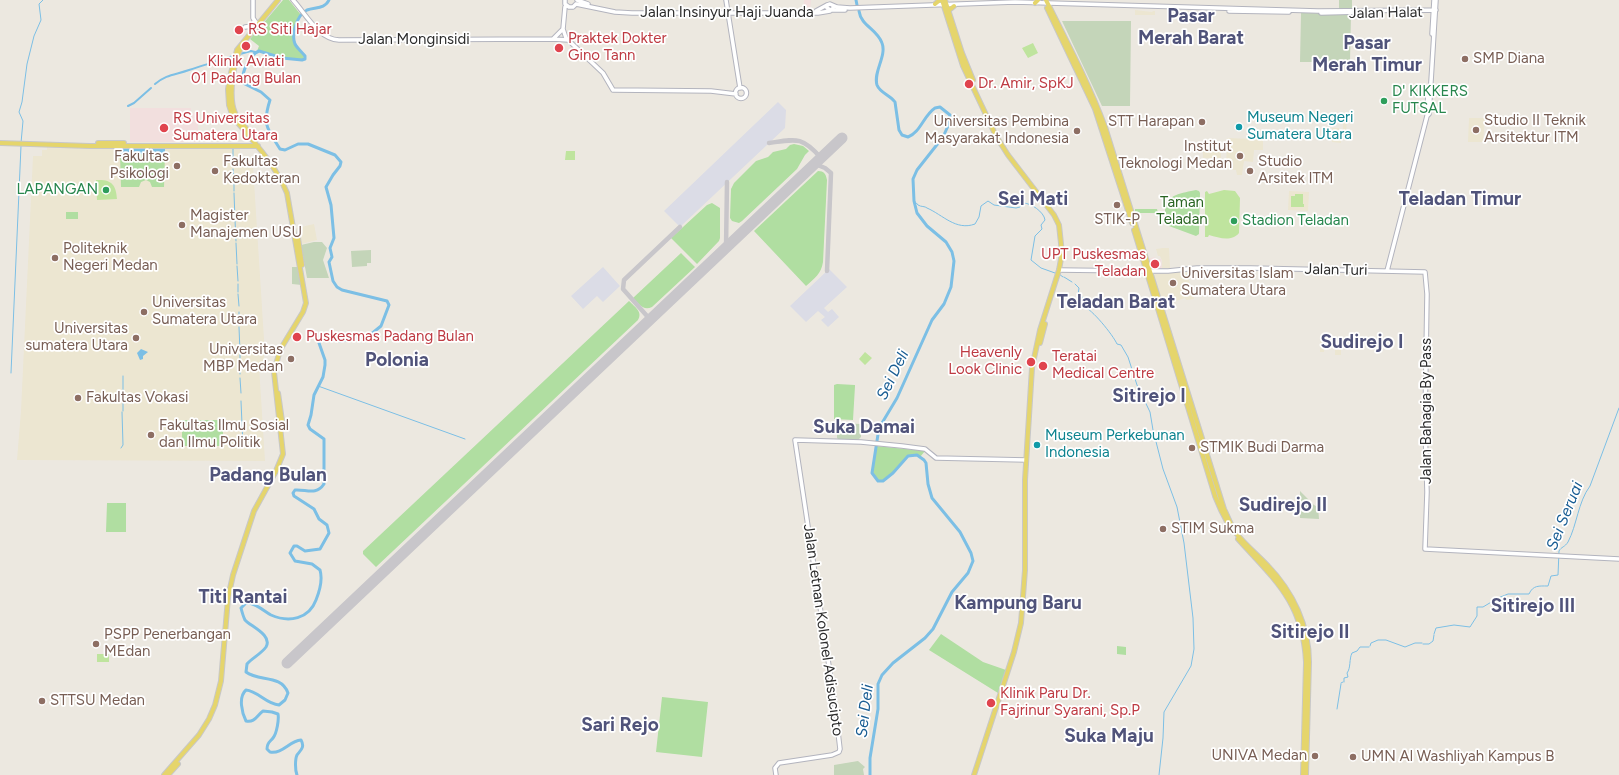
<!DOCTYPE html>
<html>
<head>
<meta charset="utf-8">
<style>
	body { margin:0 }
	canvas { display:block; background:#ece8e0 }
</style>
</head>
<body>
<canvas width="1619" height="775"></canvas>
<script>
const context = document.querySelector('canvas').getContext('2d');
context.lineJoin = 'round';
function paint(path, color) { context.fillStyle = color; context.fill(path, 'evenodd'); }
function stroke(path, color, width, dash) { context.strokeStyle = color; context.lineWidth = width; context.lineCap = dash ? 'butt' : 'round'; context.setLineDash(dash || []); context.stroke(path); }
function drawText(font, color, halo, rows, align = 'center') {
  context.font = font + ' Figtree,sans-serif'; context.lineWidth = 3.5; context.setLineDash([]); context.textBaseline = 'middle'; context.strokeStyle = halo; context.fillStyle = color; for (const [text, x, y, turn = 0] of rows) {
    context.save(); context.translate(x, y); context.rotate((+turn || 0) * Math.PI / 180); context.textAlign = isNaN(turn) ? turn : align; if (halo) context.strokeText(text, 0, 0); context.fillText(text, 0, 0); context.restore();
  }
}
const education = new Path2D(`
	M1135 10 1152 12 1153 11H1155V15H1135Z
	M1339 116H1347L1346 138H1343V119H1339Z
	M1469 118H1485L1483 142H1468Z
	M1332 128H1339V130H1336L1335 139H1341V143L1332 142Z
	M1255 136H1263V150H1254L1253 162 1244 161 1242 175H1237L1236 170 1226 169 1227 138 1254 139Z
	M47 145 235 146 237 149H240V158L249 157 251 166H253L264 339V365L259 366 265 461 17 460 21 411 33 156H42V150H47Z
	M1203 145H1221V158H1203Z
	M1289 191 1309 192 1308 211 1288 210Z
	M314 224 317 240 301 244 297 228Z
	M1163 248H1169L1170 268H1162V261L1160 256H1158L1156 249Z
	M1186 270 1194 299 1186 300 1185 298 1176 301 1175 300H1166V303L1162 304 1153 275 1155 274Z
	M1320 341H1341V355H1335V346H1325L1324 352H1320Z`);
const medical = new Path2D(`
	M804 0H811L810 10H803Z
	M239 24 246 31 243 38 232 29Z
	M130 108H191V113H198V142H130Z
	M1155 257V259H1161L1162 268 1150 267 1147 259Z`);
const airport = new Path2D(`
	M778 102 786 110 785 128 680 227 664 211Z
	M603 267 620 286 603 302 597 296 583 309 571 296Z
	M829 269 847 287 824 308 828 312 832 309 839 317 828 327 821 320 825 317 818 311 806 322 790 306Z`);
const green = new Path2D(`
	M283 0H289L301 15C296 21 292 35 295 43 297 48 302 52 305 56L302 60 281 57 257 51 259 46 250 39Z
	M794 144 803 146 809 151 805 155 797 169 742 221 739 223 732 221 730 218 731 189 734 183 756 161 768 157 773 152 786 149 790 145Z
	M120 154H165L164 187H152L150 182 146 180 141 182 139 187H121Z
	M818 171C824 171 826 174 827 180L823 262C821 274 815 278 806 286L754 231Z
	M1196 190 1199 191 1200 193 1199 234 1196 236 1169 226C1166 221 1165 217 1165 211 1165 194 1183 193 1196 190Z
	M712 203 720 208V238L719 241 697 264 671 238 707 205Z
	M1135 209H1157L1158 213H1135Z
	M66 212H78V219H66Z
	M681 253 695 267 652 307C643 311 639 304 633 298Z
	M629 301C635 307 643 312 638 320L376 567 363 554V551Z
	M837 384 855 385V386L853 420 834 419V385Z
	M182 420H223V446H182Z
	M876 446 925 451 920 457C904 449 895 475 883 481H878L872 473Z
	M107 503H126V532H106Z
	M941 634 983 662 1006 670 998 693 929 650Z
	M1117 646 1126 647V655L1117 654Z
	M662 697 708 702 702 757 656 752Z`);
const cemetery = new Path2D(`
	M1339 0H1352V10H1339Z
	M1301 13 1351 14 1350 62H1300Z
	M1062 21H1131L1130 106H1102Z
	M314 242H322L327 248 323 260 329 278H307L301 245Z
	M371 250V263H367V266L352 267 351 251Z
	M292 267H299L302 285 292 284Z
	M837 423 861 424V437L857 441 839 440 837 438Z
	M1300 491 1314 505 1318 507 1319 519 1300 518Z
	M858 761 865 767 863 769 864 775H834V765Z`);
const pitch = new Path2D(`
	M1033 43 1038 53 1028 58 1022 48Z
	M566 151H575V160H565Z
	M96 180C111 179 116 184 117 199L97 200Z
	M1224 190 1235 191 1240 198 1239 233C1232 242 1219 238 1209 235L1208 237H1205V192L1207 191 1209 194Z
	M1295 194H1303V204H1304V207H1291V196H1295Z
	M865 352 872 358 865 365 859 359Z
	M97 654H109V662H97Z`);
const water = new Path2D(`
	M120 146H165V154H120Z
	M141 349 148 352 143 356V359L140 360 137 353Z`);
const stream = new Path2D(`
	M21 143 23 121 19 112 22 102 27 64 34 36 41 20 39 4 43 0
	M233 147V166
	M233 169 234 180
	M234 182V191
	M234 193 235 219
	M914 201C916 202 917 204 918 205 921 207 925 206 927 208 943 215 956 231 975 224L979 217 981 206 988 201 994 205 1016 208 1020 207 1023 203C1031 203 1044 212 1045 220L1041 225 1042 229 1035 236 1031 260 1041 268 1055 273
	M235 220 236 241
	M236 243 237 264
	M237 266 238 281
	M1059 274 1063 277
	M1064 277 1072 282
	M238 284V292
	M1075 284 1079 288 1078 295 1084 298 1083 306C1092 309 1113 335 1117 344L1121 345 1128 357 1137 385 1150 412 1153 430 1163 469 1177 507 1184 543 1193 618 1194 649 1191 666 1164 712 1163 738 1159 775
	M238 294 239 306
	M239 312V324
	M239 327 240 352
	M240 354V374
	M11 373 21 146
	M123 376V392
	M240 378 241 393
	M318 386 465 439
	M241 401 243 447
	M123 411V395
	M121 448 123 445 122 412
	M1434 634 1436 628 1454 625 1470 627 1477 616V607H1483L1498 598 1508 594H1529C1533 585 1539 586 1548 586L1551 576 1558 575 1559 551C1561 547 1565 547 1568 542 1577 525 1578 502 1590 486L1619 408
	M1423 644H1429L1433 641 1434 635
	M1370 646 1371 643 1378 640H1386L1405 647 1415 643H1422
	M1344 682V678L1348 677 1347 673C1351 668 1349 659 1352 653L1357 651 1360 647H1369
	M1341 683 1343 682
	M1337 709 1341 684`);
const canal = new Path2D(`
	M240 54 251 51 255 52
	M155 84C167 74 175 75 189 70 204 65 219 61 233 56
	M128 106 134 103 151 88`);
const river = new Path2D(`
	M856 0 857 5
	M859 11C861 26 877 29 882 43 887 56 873 72 877 85 880 93 890 95 895 102L899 130 902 135 908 137C920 133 924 115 935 108L940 107 950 115 948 126 943 137 917 170 913 179 914 201 917 213 927 226 946 242 952 252 954 261 951 287 944 304 932 320 897 398 879 428 872 473 878 481H883L893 473 908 456 917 455 924 460 926 463 928 484 932 498 960 532 971 553 973 561 968 573 952 592 933 629 925 638 893 663 882 675 878 684V709L870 758V775
	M297 775C295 770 295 759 297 755 301 750 305 747 301 740 289 741 283 754 270 752L267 749C267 742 270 742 273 738 277 733 279 719 278 714L272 712 263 711C257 715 255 723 246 721 242 713 238 697 246 690 258 691 266 704 279 705L285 700 288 693C281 674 259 682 246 672L247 664C252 658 261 654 266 647 273 635 250 626 245 620 243 616 242 612 241 608L246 603H249C258 605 264 611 271 615 289 623 309 619 316 600 320 590 323 580 320 570L312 564 295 561 290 553 294 546H297L305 551 320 549 329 533 327 525 319 519 314 509 294 496 293 493 295 490C306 489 316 496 324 484L322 473 324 469V439L310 429 308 425 311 415 314 395 323 377 325 365V360L319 343 321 339 323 338 341 341 370 335 381 326 389 305 387 301 342 290 337 287 333 281 329 262 332 257 330 248 334 238 331 205 326 187 333 175 340 166 341 162 335 155 308 144H298L285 150 280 149C267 128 262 125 270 100L261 92 243 83C241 73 249 55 259 51L282 58 302 60 305 59V56C302 52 297 48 295 44 291 34 297 15 307 10 315 7 325 9 329 0`);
const taxiway = new Path2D(`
	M769 143C796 139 802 136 821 158
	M815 164 825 168 831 173 827 271
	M726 248 727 182
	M647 316 623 289 624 280 680 227`);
const runway = new Path2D(`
	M287 663 842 138`);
const secondary = new Path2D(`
	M253 0V18L259 27
	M293 0C306 14 318 39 339 40L553 39 563 29 565 7 567 6
	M565 0V4L569 7H573L576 4
	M577 0 588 4
	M726 0 740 88
	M576 4 615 12 632 13H818L830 11
	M833 6V9L831 10 827 8V5L830 4 837 7 850 8 1015 2 1318 11 1436 10
	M832 10H845
	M816 11 827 5
	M1229 11 1289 12
	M1321 13 1360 12
	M245 27 253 26 254 21
	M563 29 566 38 603 73 613 90 711 91 736 94
	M1432 34 1434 0
	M553 39 568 40
	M735.5 93a5.5 5.5 0 1 1 11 0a5.5 5.5 0 1 1-11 0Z
	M1427 116 1428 90
	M1059 270 1137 271H1168L1197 268H1251L1425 272 1427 294 1425 424 1427 492 1425 549 1619 559
	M1387 271 1427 116 1429 114 1436 0
	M776 775 775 768 779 763 832 755 839 752 840 749 835 706 795 440 861 442 902 446 925 449 936 458 1026 460`);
const primary = new Path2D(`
	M942 0 963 66 996 136 1008 155 1054 215 1059 225 1062 253 1059 270 1040 330 1032 368 1025 480V570L1021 623 1014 652 974 775
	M945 0 962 53 973 80
	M1046 0C1067 42 1089 84 1105 127L1224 509C1228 517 1231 526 1236 533 1245 545 1258 555 1268 566 1293 592 1309 626 1309 662L1306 775
	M1035 3 1038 0
	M935 4 940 0
	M1047 8 1095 109 1132 223
	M948 11 954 6
	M242 46C233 61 228 97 235 113 238 120 244 125 248 131
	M0 143 90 146H258
	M98 143H124
	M1134 230 1215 496 1221 510 1232 531
	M298 238 302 265
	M1040 343 1045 324
	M278 393 283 428
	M1238 539C1275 580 1303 602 1306 662L1303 775
	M164 775 199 735 209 719 215 705 221 681 228 598 233 575 254 511 276 471 283 454 274 372 280 350 303 312 306 303 287 193C275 164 253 141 233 117L229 105 228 89 231 73 237 50 278 0
	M168 775 178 764`);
const markers = [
	[239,30,5,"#e0444e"],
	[246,46,5,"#e0444e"],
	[559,48,5,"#e0444e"],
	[1465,59,4,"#8d6e63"],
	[969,84,5,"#e0444e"],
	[1384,101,4,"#2e9e5b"],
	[1202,122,4,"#8d6e63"],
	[1239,127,4,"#0f9aa8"],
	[164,128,5,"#e0444e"],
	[1476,130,4,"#8d6e63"],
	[1077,131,4,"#8d6e63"],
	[1240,156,4,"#8d6e63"],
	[177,166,4,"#8d6e63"],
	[215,171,4,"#8d6e63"],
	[1250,171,4,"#8d6e63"],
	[106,190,4,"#2e9e5b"],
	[1117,205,4,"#8d6e63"],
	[1234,221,4,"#2e9e5b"],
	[182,225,4,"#8d6e63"],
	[55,258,4,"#8d6e63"],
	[1155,264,5,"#e0444e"],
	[1173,283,4,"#8d6e63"],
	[144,312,4,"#8d6e63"],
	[297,337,5,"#e0444e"],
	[136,338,4,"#8d6e63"],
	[291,359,4,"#8d6e63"],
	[1031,362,5,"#e0444e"],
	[1043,366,5,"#e0444e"],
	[78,398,4,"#8d6e63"],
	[151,435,4,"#8d6e63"],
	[1037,445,4,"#0f9aa8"],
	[1192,448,4,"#8d6e63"],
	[1163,529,4,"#8d6e63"],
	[96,644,4,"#8d6e63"],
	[42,701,4,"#8d6e63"],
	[991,703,5,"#e0444e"],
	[1315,756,4,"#8d6e63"],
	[1353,757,4,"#8d6e63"]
];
const streetNames = [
	["Jalan Insinyur Haji Juanda",727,13],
	["Jalan Halat",1386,13,-1],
	["Jalan Monginsidi",414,40],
	["Jalan Turi",1336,270,1],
	["Jalan Bahagia By Pass",1427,411,-90],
	["Jalan Letnan Kolonel Adisucipto",823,630,82]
];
const healthNames = [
	["RS Siti Hajar",248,30],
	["Praktek Dokter",568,39],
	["Gino Tann",568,56],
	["Klinik Aviati",246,62,"center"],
	["01 Padang Bulan",246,79,"center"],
	["Dr. Amir, SpKJ",978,84],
	["RS Universitas",173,119],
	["Sumatera Utara",173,136],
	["UPT Puskesmas",1146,255,"right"],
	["Teladan",1146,272,"right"],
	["Puskesmas Padang Bulan",306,337],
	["Heavenly",1022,353,"right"],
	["Look Clinic",1022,370,"right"],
	["Teratai",1052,357],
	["Medical Centre",1052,374],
	["Klinik Paru Dr.",1000,694],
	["Fajrinur Syarani, Sp.P",1000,711]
];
const educationNames = [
	["SMP Diana",1473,59],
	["Studio II Teknik",1484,121],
	["Arsitektur ITM",1484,138],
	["Universitas Pembina",1069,122,"right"],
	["Masyarakat Indonesia",1069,139,"right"],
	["STT Harapan",1194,122,"right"],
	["Institut",1232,147,"right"],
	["Teknologi Medan",1232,164,"right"],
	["Fakultas",169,157,"right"],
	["Psikologi",169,174,"right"],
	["Fakultas",223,162],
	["Kedokteran",223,179],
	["Studio",1258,162],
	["Arsitek ITM",1258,179],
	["Magister",190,216],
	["Manajemen USU",190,233],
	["STIK-P",1117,220,"center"],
	["Politeknik",63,249],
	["Negeri Medan",63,266],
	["Universitas Islam",1181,274],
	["Sumatera Utara",1181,291],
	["Universitas",152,303],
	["Sumatera Utara",152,320],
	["Universitas",128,329,"right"],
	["sumatera Utara",128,346,"right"],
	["Universitas",283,350,"right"],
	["MBP Medan",283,367,"right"],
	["Fakultas Vokasi",86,398],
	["Fakultas Ilmu Sosial",159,426],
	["dan Ilmu Politik",159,443],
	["STMIK Budi Darma",1200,448],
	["STIM Sukma",1171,529],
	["PSPP Penerbangan",104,635],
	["MEdan",104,652],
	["STTSU Medan",50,701],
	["UNIVA Medan",1307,756,"right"],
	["UMN Al Washliyah Kampus B",1361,757]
];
const leisureNames = [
	["D' KIKKERS",1392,92],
	["FUTSAL",1392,109],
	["LAPANGAN",98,190,"right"],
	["Stadion Teladan",1242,221]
];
const cultureNames = [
	["Museum Negeri",1247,118],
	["Sumatera Utara",1247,135],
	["Museum Perkebunan",1045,436],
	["Indonesia",1045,453]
];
const parkNames = [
	["Taman",1182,203],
	["Teladan",1182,220]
];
const waterNames = [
	["Sei Deli",893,375,-64],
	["Sei Seruai",1565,516,-68],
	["Sei Deli",865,711,-83]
];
const districtNames = [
	["Pasar",1191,16],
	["Merah Barat",1191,38],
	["Pasar",1367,43],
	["Merah Timur",1367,65],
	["Sei Mati",1033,199],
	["Teladan Timur",1460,199],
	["Teladan Barat",1116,302],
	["Sudirejo I",1362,342],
	["Polonia",397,360],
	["Sitirejo I",1149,396],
	["Suka Damai",864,427],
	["Padang Bulan",268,475],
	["Sudirejo II",1283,505],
	["Titi Rantai",243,597],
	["Kampung Baru",1018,603],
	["Sitirejo III",1533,606],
	["Sitirejo II",1310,632],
	["Sari Rejo",620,725],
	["Suka Maju",1109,736]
];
paint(education, '#ece6d1');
paint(medical, '#f2dfde');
paint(airport, '#dbdce6');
paint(green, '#b0dea1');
paint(cemetery, '#c4d5b9');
paint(pitch, '#bfe49e');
paint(water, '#7cbfe5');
stroke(stream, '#7cbfe5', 1);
stroke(canal, '#7cbfe5', 2);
stroke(river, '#7cbfe5', 3);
stroke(taxiway, '#c8c6ca', 4.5);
stroke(runway, '#c8c6ca', 11);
stroke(secondary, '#b3b4be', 5.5);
stroke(primary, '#c8c8c8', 6);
stroke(secondary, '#fff', 3.5);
stroke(primary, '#e5d56c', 4);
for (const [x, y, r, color] of markers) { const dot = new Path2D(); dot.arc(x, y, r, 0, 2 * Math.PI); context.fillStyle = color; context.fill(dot); stroke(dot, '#fff', 1.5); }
drawText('15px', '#2c2c2c', '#fff', streetNames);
drawText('15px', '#be3a42', '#fff', healthNames, 'left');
drawText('15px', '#785e54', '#fff', educationNames, 'left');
drawText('15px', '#27864d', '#fff', leisureNames, 'left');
drawText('15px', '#0d838f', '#fff', cultureNames, 'left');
drawText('15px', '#286421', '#fff', parkNames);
drawText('italic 16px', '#195d93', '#fff', waterNames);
drawText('bold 19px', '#50537a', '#fff', districtNames);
</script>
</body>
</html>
